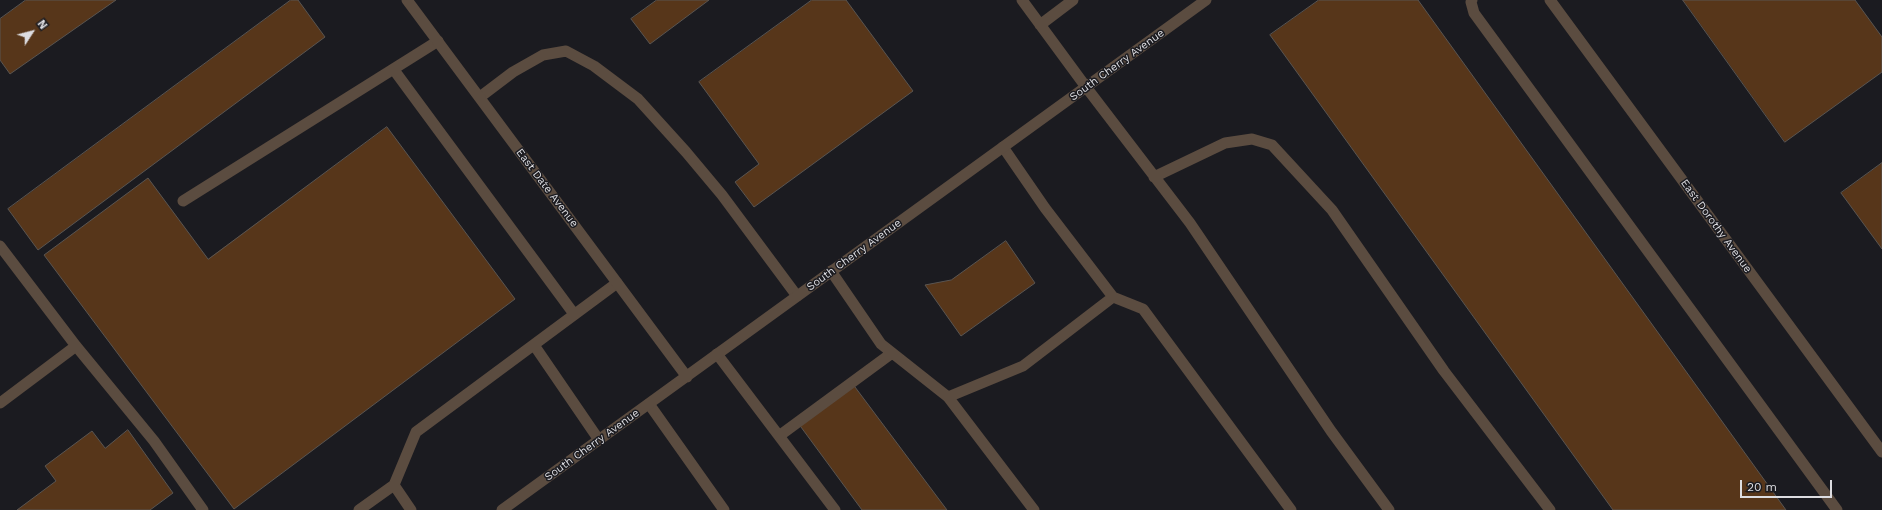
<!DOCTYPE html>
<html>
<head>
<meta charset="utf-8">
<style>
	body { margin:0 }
	#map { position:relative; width:1882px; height:510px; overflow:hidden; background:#1b1b20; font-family:"Work Sans",sans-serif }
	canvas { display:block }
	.north { position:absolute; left:12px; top:12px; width:40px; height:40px; -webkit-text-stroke:3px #1b1b20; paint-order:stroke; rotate:54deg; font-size:11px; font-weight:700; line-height:16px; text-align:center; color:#dddde1 }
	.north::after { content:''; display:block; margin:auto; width:14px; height:18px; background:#dddde1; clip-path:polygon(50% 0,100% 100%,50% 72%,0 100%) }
	.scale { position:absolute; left:1740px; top:480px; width:92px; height:18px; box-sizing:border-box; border:2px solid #dddde1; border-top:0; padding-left:5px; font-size:12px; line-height:14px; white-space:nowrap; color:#dddde1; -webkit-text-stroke:3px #1b1b20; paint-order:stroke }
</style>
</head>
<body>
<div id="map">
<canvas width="1882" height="510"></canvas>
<div class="north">N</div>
<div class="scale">20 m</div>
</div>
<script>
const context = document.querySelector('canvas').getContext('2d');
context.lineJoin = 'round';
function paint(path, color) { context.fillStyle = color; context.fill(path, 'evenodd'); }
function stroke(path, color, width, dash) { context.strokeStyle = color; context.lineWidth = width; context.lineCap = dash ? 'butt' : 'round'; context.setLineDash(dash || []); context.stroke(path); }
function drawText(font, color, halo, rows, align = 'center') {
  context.font = font + ' "Work Sans",sans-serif'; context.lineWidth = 3; context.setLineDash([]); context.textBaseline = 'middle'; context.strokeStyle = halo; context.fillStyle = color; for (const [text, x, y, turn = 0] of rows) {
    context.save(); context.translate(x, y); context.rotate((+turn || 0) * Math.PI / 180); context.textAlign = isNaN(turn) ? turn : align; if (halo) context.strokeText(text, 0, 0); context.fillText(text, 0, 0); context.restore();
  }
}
const building = new Path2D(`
	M26 0H116L10 74 0 60V19Z
	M291 0H298L325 37 38 250 8 209Z
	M657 0H709L650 44 631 19Z
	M812 0H846L913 91 754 207 735 182 759 164 699 82Z
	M1319 0H1418L1786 510H1613L1270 35Z
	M1683 0H1855L1882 37V72L1785 142Z
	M387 127 515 299 234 509 44 255 148 178 208 259Z
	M1882 163V249L1841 193Z
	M1006 241 1035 283 961 336 925 285 951 280Z
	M852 383 947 510H862L798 423Z
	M128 430 173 493 150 510H17L56 481 45 466 92 431 105 448Z`);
const service = new Path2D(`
	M1022 0 1086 87 1190 223 1331 431 1389 510
	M1472 0 1471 2 1474 13 1837 510
	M1040 25 1073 0
	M394 70 574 314
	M480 97 513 72 543 55 566 51 594 66 638 99 686 152 722 195 797 296
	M1003 147 1045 208 1113 297 1143 309 1291 510
	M1154 177 1225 143 1252 139 1272 145 1332 210 1444 371 1550 510
	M183 201 438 41
	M0 246 76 346 154 441 203 510
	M831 271 881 344 948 397 1023 366 1113 297
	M534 345 599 440
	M717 354 835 510
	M948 397 1034 510
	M0 403 76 346
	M649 404 724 510
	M779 436 892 353
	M359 510 394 485
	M411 510 394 485 416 432 617 283`);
const minor = new Path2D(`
	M407 0 687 377
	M1550 0 1882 452
	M502 510 1206 0`);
const streetNames = [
	["South Cherry Avenue",1117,65,-36],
	["East Date Avenue",547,188,53],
	["East Dorothy Avenue",1716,226,54],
	["South Cherry Avenue",854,255,-36],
	["South Cherry Avenue",592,445,-36]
];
paint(building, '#57361a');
stroke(building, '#5a5551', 1);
stroke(service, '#5b4c40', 11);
stroke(minor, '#5b4c40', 11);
drawText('11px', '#dddde1', '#1b1b20', streetNames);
</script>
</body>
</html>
